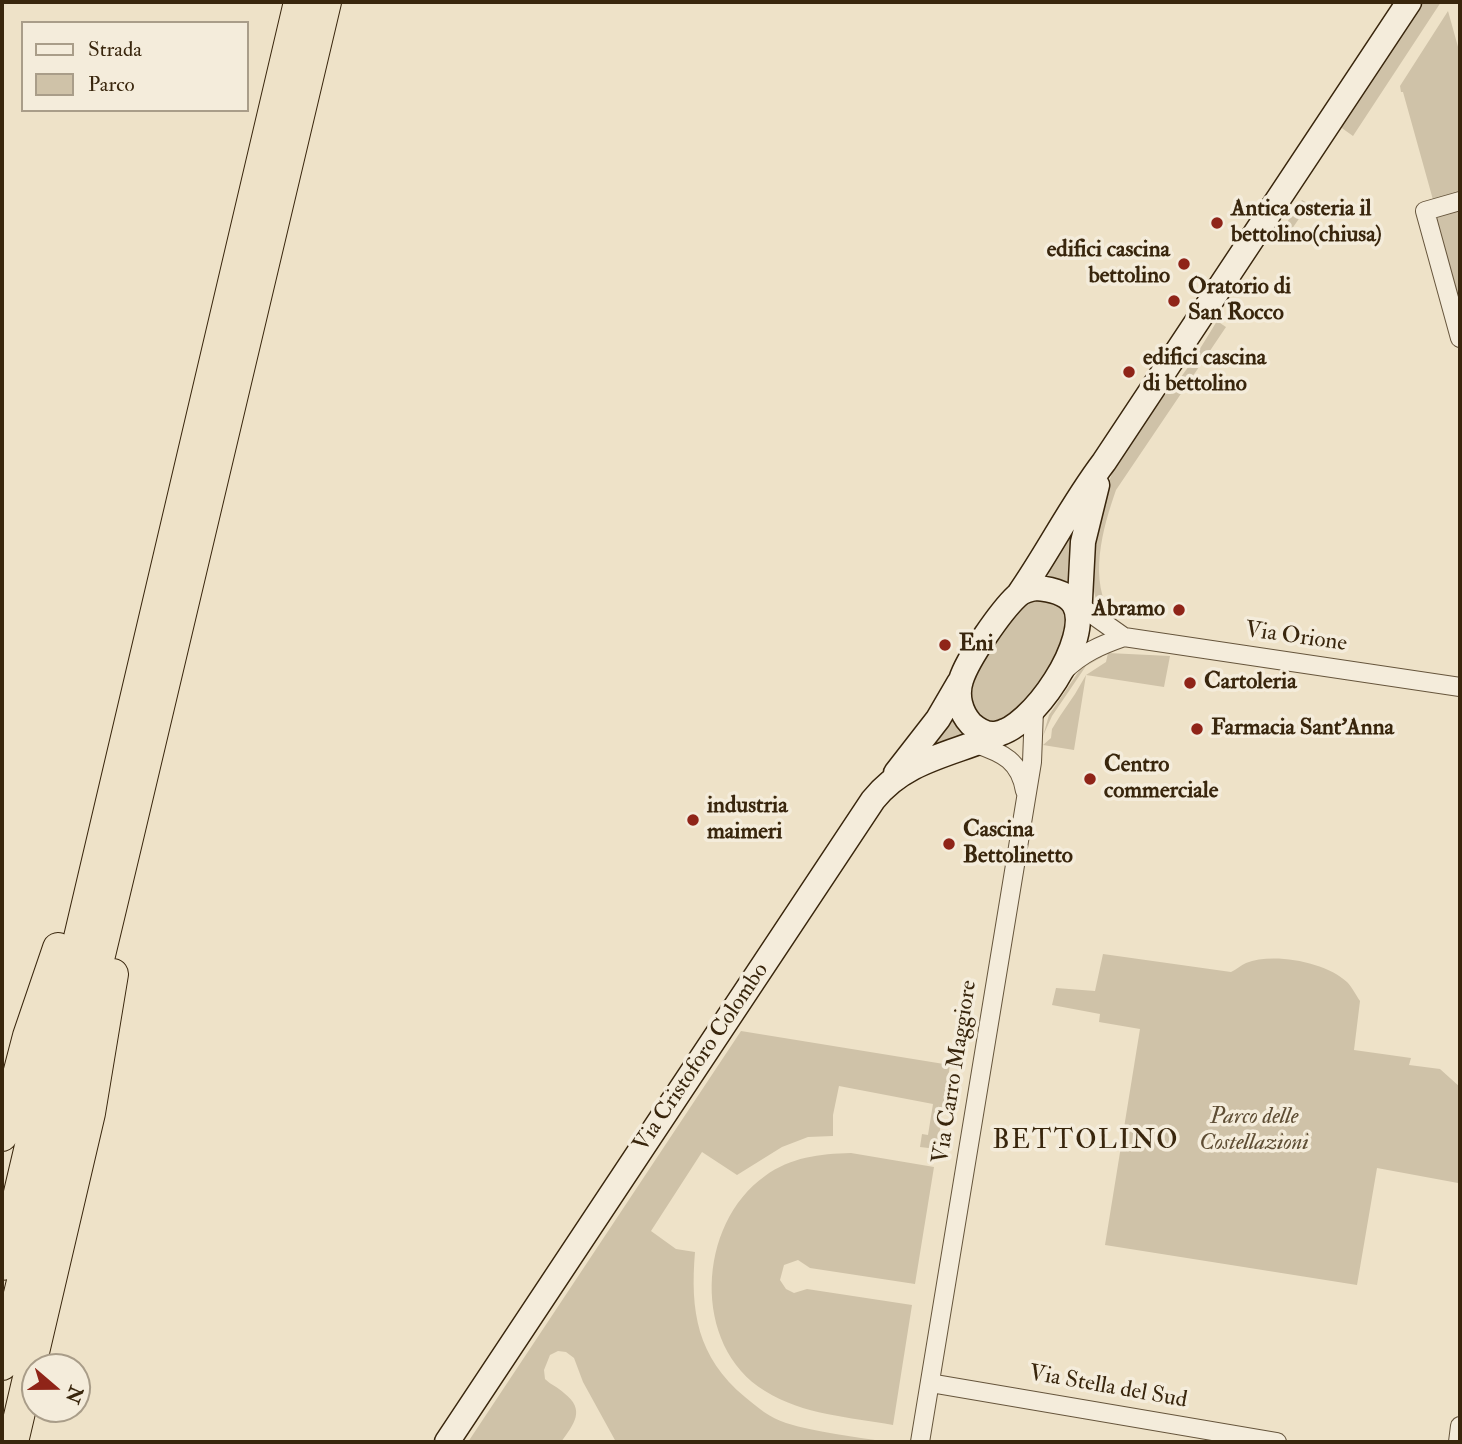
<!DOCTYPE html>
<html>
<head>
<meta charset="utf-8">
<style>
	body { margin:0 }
	#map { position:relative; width:1462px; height:1444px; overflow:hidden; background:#eee2c8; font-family:"IM FELL Double Pica",serif }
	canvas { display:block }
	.frame { position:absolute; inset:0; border:4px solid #39260d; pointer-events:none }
	.legend { position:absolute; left:21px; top:21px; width:228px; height:91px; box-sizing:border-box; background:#f4ecdb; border:2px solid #a99d89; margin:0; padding:9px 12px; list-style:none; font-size:21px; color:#39260d }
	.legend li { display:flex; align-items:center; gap:14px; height:35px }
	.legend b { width:35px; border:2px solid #a99d89 }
	.north { position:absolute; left:21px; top:1353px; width:70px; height:70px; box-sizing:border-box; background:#f4ecdb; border:2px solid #a99d89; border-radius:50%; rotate:110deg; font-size:19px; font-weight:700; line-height:28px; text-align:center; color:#39260d }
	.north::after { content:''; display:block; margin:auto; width:24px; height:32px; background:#8f2418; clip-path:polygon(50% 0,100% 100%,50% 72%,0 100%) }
</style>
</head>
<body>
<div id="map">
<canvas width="1462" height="1444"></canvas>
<div class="frame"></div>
<ul class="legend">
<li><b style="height:9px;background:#f4ecdb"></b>Strada</li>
<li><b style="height:19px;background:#cfc2a8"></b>Parco</li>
</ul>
<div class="north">N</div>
</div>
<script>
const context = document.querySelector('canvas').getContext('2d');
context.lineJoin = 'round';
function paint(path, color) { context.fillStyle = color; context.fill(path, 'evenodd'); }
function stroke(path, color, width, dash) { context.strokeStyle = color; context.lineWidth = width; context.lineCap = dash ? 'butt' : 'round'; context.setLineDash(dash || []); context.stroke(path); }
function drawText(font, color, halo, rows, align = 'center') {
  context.font = font + ' "IM FELL Double Pica",serif'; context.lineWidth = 7; context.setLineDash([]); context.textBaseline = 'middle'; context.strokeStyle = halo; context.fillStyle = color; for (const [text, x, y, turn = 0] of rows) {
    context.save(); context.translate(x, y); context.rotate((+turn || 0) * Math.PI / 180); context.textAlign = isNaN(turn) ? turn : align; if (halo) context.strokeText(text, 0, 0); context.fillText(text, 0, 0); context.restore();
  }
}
const green = new Path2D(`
	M1418 2H1441L1353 136 1339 126Z
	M1448 11 1460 54V200L1435 207 1403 92H1401L1400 86Z
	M1302 200 1309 204 1283 242 1277 237Z
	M1460 201V338L1427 216Z
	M1217 321 1226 327 1116 490C1103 527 1087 582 1113 617L1112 619C1094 607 1092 587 1092 567 1093 506 1117 448 1157 402 1163 396 1171 391 1176 384 1191 364 1204 342 1217 321Z
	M1076 517 1073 589 1041 577Z
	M1047 597 1067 611 1065 643 1032 699 999 722C927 717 1010 623 1027 601Z
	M1108 653 1170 656 1164 687 1086 675 1074 750 1043 745 1051 738 1052 729 1060 716 1075 694 1086 675 1106 662Z
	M1101 655 1102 657 1086 666 1052 716 1043 736 1049 715 1079 671 1084 665Z
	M952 713 972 735 923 751Z
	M1103 954 1231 972C1236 970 1241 965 1246 963 1273 952 1326 962 1347 982 1352 987 1356 995 1360 1001L1354 1050 1411 1058 1409 1065 1440 1069 1460 1087V1171L1458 1183 1377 1168 1357 1285 1105 1245 1140 1029 1099 1022 1100 1014 1052 1005 1056 988 1095 991Z
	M741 1031 950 1065 937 1149 920 1147 922 1134 928 1135 933 1104 839 1086 833 1115V1136L808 1137 782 1147 737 1175 702 1152 651 1231 676 1249 695 1252C690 1311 697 1357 745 1397 757 1407 770 1418 786 1423 818 1433 853 1436 886 1442H616L583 1382 574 1358 566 1352 558 1351 550 1355 544 1370 545 1379C551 1385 558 1387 564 1393 586 1410 574 1424 561 1442H468Z
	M851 1153 934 1167 915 1284 810 1268 798 1260 784 1265 780 1280 786 1289 794 1293 807 1289 912 1305 893 1425C850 1417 803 1415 765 1391 691 1346 697 1224 765 1176 791 1157 819 1154 851 1153Z`);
const minor = new Path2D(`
	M1460 201 1425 211 1460 338
	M1073 601 1124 637 1460 687
	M1064 671C1082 653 1101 645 1124 637
	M976 744C1003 753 1020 761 1025 791
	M930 1383 1277 1442
	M920 1442 1032 762 1034 710
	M1458 1442 1460 1426`);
const secondary = new Path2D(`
	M1036 588C1050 589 1066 592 1074 604 1094 637 1031 731 995 734 986 735 978 730 971 724 960 712 956 695 961 680 968 658 1001 611 1017 596 1022 591 1029 589 1036 588Z
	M1019 594C1049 551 1072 504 1104 462L1409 2
	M1079 618 1083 542 1097 485
	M896 773 938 719 959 683
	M447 1442 873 800C907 757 958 754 1005 731`);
const trunk = new Path2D(`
	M2 1136 28 1036 58 948
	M2 1265 299 2
	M2 1365C111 911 219 456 326 2
	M13 1442 90 1113 113 974`);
const markers = [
	[1217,223,7,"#8f2418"],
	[1184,264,7,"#8f2418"],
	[1174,301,7,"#8f2418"],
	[1129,372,7,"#8f2418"],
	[1179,610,7,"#8f2418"],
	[945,645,7,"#8f2418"],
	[1190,683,7,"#8f2418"],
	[1197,729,7,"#8f2418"],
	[1090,779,7,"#8f2418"],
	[693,820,7,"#8f2418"],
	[949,844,7,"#8f2418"]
];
const poiNames = [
	["Antica osteria il",1231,210],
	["bettolino(chiusa)",1231,236],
	["edifici cascina",1170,251,"right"],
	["bettolino",1170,277,"right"],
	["Oratorio di",1188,288],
	["San Rocco",1188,314],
	["edifici cascina",1143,359],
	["di bettolino",1143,385],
	["Abramo",1165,610,"right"],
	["Eni",959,645],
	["Cartoleria",1204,683],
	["Farmacia Sant'Anna",1211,729],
	["Centro",1104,766],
	["commerciale",1104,792],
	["industria",707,807],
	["maimeri",707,833],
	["Cascina",963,831],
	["Bettolinetto",963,857]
];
const streetNames = [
	["Via Orione",1296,638,8],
	["Via Cristoforo Colombo",702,1058,-56],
	["Via Carro Maggiore",956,1072,-81],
	["Via Stella del Sud",1108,1388,10]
];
const parkNames = [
	["Parco delle",1254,1118],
	["Costellazioni",1254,1144]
];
const quarterNames = [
	["BETTOLINO",1086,1142]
];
paint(green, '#cfc2a8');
stroke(minor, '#66553c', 20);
stroke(secondary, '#39260d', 27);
stroke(trunk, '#39260d', 32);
stroke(minor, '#f4ecdb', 18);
stroke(secondary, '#f4ecdb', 24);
stroke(trunk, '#eee2c8', 30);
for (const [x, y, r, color] of markers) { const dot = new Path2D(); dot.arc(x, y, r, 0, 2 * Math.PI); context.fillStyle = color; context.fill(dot); stroke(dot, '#f4ecdb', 2.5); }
drawText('bold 23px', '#39260d', '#f4ecdb', poiNames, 'left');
drawText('23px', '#39260d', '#f4ecdb', streetNames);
drawText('italic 23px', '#5e4d34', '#f4ecdb', parkNames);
context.letterSpacing = '2px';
drawText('26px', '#39260d', '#f4ecdb', quarterNames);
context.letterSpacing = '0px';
</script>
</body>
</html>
